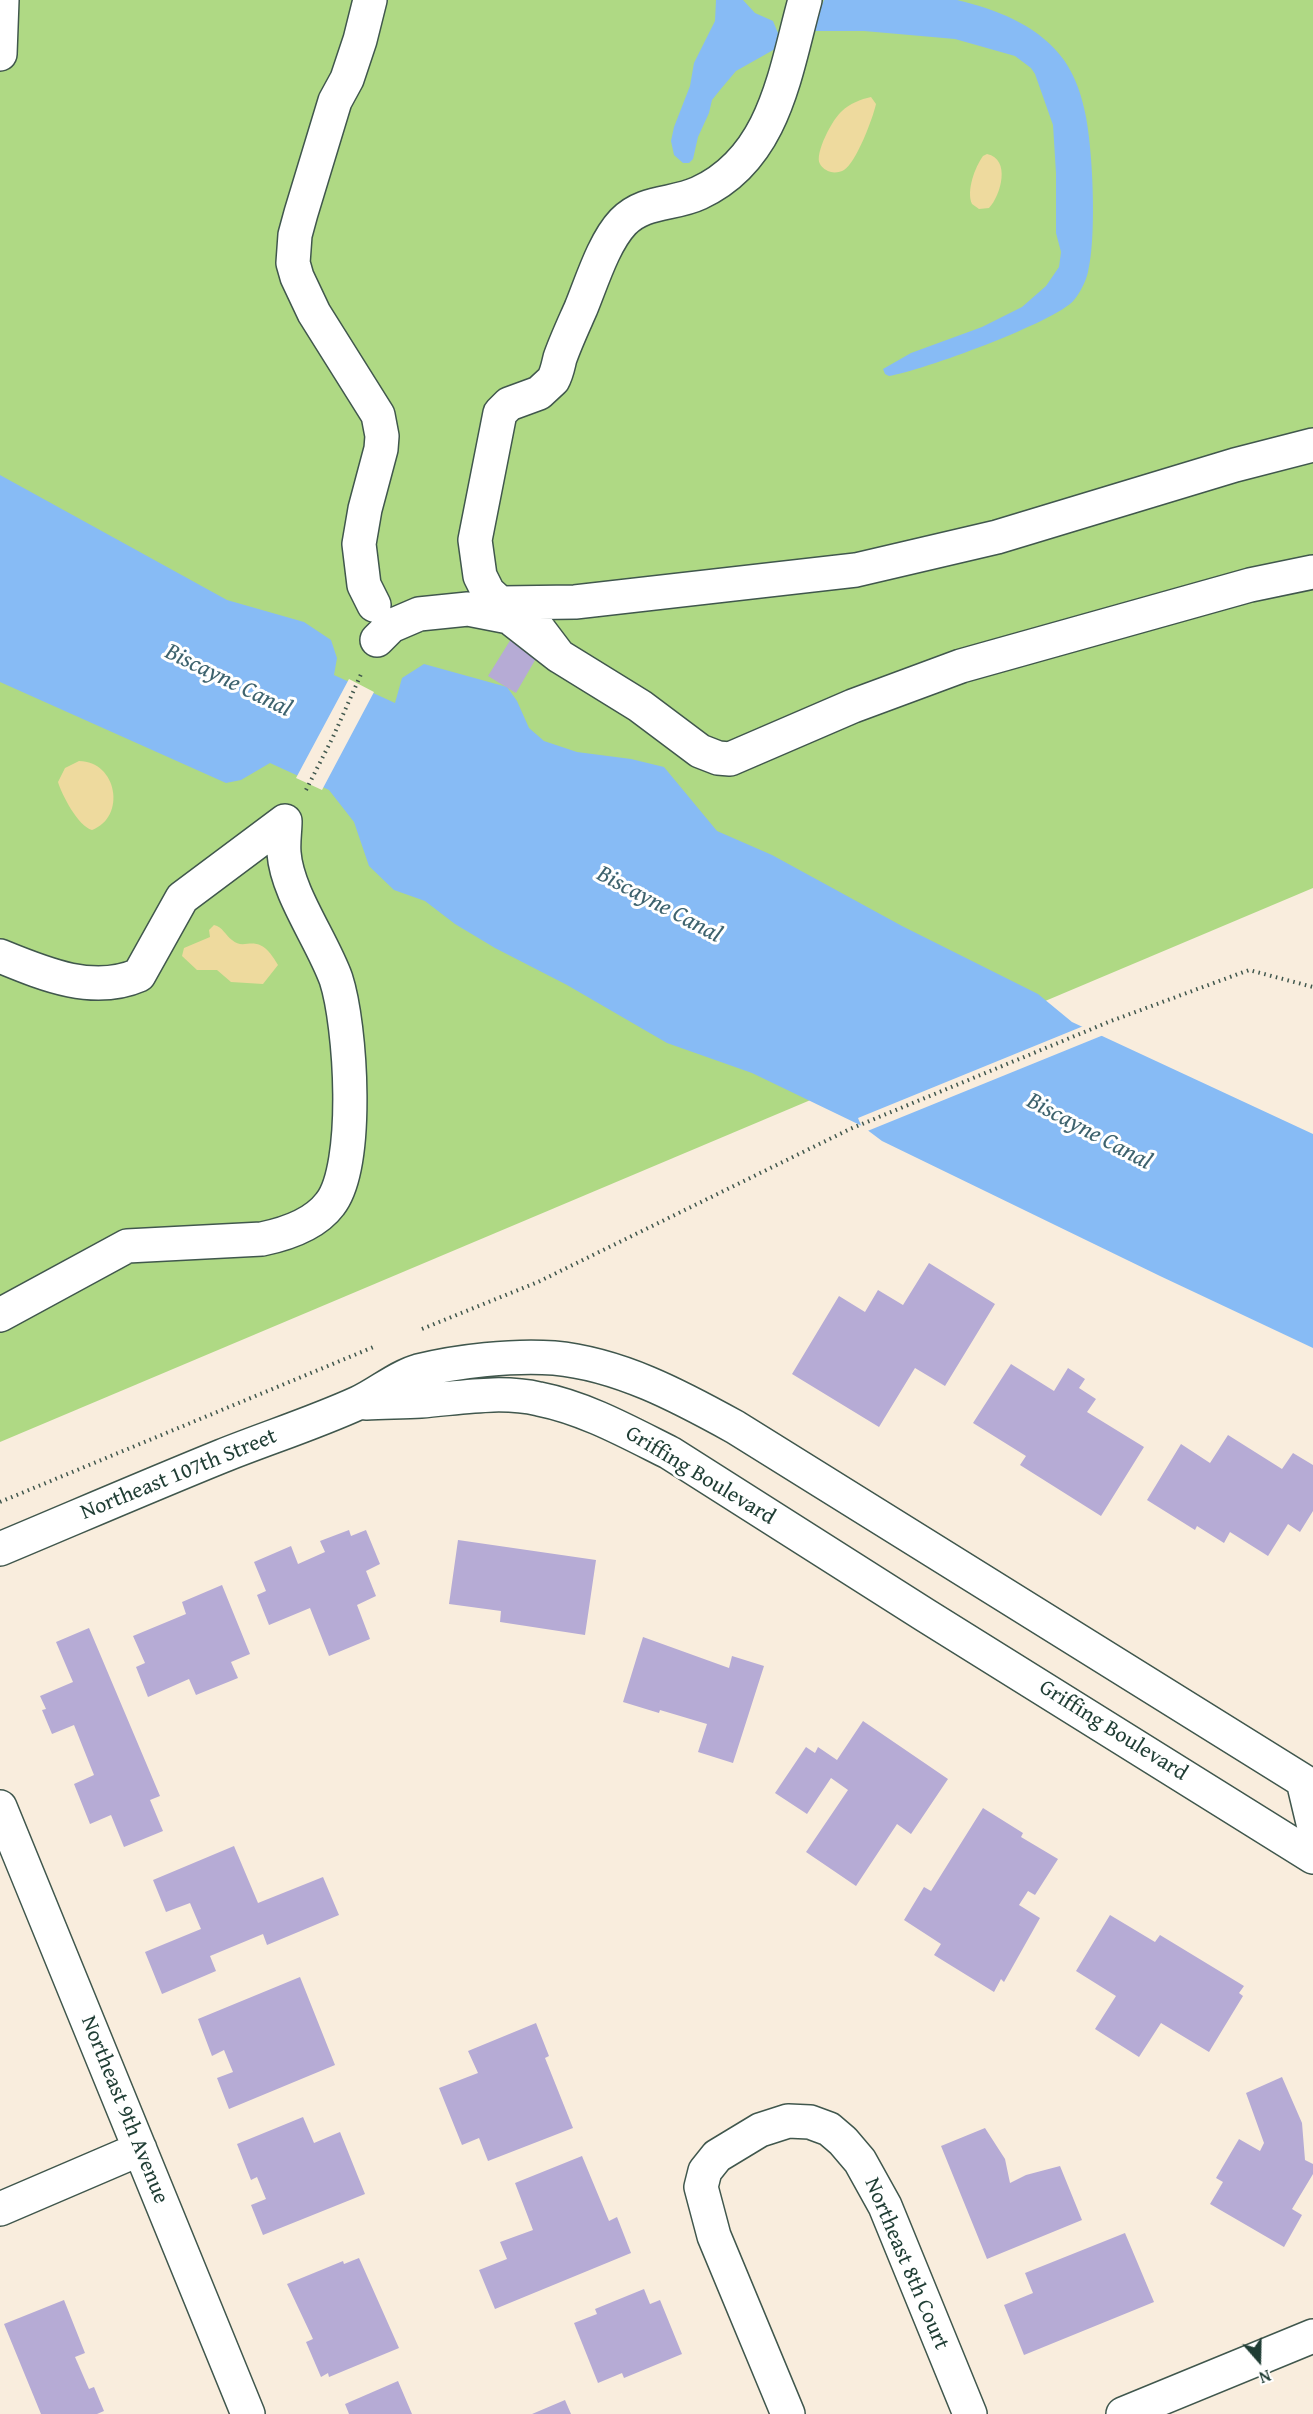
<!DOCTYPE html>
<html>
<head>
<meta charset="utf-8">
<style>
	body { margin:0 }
	#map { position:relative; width:1313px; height:2414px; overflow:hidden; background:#f9eddd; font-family:"Gentium Book Plus",serif }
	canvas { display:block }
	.north { position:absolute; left:1229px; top:2330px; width:60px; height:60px; -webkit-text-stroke:4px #fff; paint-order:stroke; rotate:160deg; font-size:16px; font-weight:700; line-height:24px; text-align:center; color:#1f3d34 }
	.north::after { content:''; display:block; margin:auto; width:21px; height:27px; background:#1f3d34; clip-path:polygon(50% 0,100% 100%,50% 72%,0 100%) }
</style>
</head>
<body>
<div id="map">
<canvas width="1313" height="2414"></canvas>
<div class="north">N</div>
</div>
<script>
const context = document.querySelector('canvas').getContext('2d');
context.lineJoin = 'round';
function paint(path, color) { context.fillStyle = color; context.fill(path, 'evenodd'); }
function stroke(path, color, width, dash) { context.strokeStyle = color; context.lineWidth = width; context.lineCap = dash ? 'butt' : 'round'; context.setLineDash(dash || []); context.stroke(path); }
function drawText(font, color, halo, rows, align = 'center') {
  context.font = font + ' "Gentium Book Plus",serif'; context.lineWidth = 6; context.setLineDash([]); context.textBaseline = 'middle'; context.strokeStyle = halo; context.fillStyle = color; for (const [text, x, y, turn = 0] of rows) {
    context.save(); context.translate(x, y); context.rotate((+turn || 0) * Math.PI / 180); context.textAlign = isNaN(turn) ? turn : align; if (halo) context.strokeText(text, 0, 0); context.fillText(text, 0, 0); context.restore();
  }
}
const green = new Path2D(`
	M0 0H1313V888L0 1442Z`);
const sand = new Path2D(`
	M871 97 876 104C873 118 856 163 844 170 841 172 835 173 831 172 827 171 822 168 820 164 814 154 833 118 842 111 849 104 861 99 871 97Z
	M987 154C1011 159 1001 195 989 208L979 209 972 204C966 191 975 167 983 156Z
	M79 761C117 761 127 817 92 830 78 826 62 795 58 782L65 768Z
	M214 925C223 927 225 935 232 940 246 953 257 928 278 965L263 984 231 982 217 970H197L182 956 184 948 210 937 209 930Z`);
const water = new Path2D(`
	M716 0H743L755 13 773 21 778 33V44L775 49 736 71 720 90 712 100 709 113 698 137 693 159 689 163H683L674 155 671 141 674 127 690 86 694 63 715 21Z
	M824 0H957C995 9 1035 24 1060 55 1072 69 1080 90 1084 108 1093 143 1097 237 1088 272 1086 281 1080 293 1074 300 1056 322 921 371 889 376L885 374 883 369 911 353 982 327 1022 307 1046 286 1059 267 1061 252 1056 233V173L1053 125 1035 74 1031 68 1015 56 955 39 864 31H811Z
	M0 475 227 600 304 622 331 640 337 658 334 675 395 703 402 678 424 664 507 687 517 701 529 728 544 741 577 752 631 759 664 767 717 831 772 855 902 926 1038 994 1072 1022 1313 1134V1348L1160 1276 882 1141 862 1126 752 1073 667 1043 567 985 495 948 455 924 425 901 394 890 369 866 354 822 329 790 270 763 241 780 226 783 0 682Z`);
const pier = new Path2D(`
	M349 679 374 692 322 790 296 778Z
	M1086 1025 1106 1034 865 1132 863 1130 858 1118Z`);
const building = new Path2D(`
	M511 639 538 655 516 693 488 676Z
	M929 1263 995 1304 945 1386 915 1368 879 1427 792 1374 839 1296 865 1312 878 1290 903 1305Z
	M1011 1364 1054 1391 1068 1368 1085 1379 1079 1388 1096 1399 1087 1412 1144 1447 1101 1516 1020 1465 1026 1456 973 1423Z
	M1228 1435 1282 1469 1293 1453 1313 1465V1511L1300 1532 1288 1524 1268 1556 1230 1532 1224 1543 1197 1526 1195 1530 1147 1500 1181 1444 1210 1463Z
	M349 1530 351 1536 366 1530 380 1564 366 1571 376 1596 357 1605 370 1639 329 1656 310 1608 269 1625 257 1595 266 1591 254 1562 291 1546 298 1564 325 1552 320 1541Z
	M458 1540 596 1560 585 1635 500 1622 501 1611 449 1604Z
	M222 1585 250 1654 231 1662 238 1678 196 1695 189 1679 148 1697 136 1667 145 1663 133 1636 186 1614 182 1602Z
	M89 1628 160 1796 150 1800 163 1831 124 1847 111 1815 90 1824 74 1784 94 1775 74 1725 52 1734 42 1710 46 1709 40 1696 73 1682 56 1642Z
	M643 1637 729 1668 732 1656 764 1666 733 1763 698 1752 707 1724 660 1710 659 1713 623 1702Z
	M863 1721 948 1779 911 1834 897 1824 856 1886 806 1852 848 1790 831 1778 807 1814 775 1793 806 1747 815 1753 818 1747 837 1760Z
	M983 1808 1023 1833 1021 1837 1058 1859 1035 1895 1028 1891 1019 1905 1040 1918 1004 1982 1001 1979 994 1992 934 1955 941 1944 904 1920 924 1887 931 1891Z
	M234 1846 258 1903 323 1877 339 1915 267 1945 263 1934 210 1956 216 1971 162 1994 145 1952 201 1929 190 1903 166 1912 153 1880Z
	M1110 1915 1155 1942 1160 1935 1244 1986 1239 1993 1243 1996 1209 2052 1161 2023 1139 2057 1095 2029 1116 1996 1076 1971Z
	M300 1977 335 2065 229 2109 217 2078 233 2072 224 2050 212 2056 198 2019Z
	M536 2023 549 2056 545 2058 573 2128 488 2161 479 2138 462 2145 439 2088 478 2073 468 2051Z
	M1282 2077 1302 2123 1305 2160 1313 2164V2174L1292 2209 1302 2215 1284 2247 1210 2204 1223 2182 1216 2178 1239 2139 1260 2151 1264 2143 1246 2093Z
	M303 2117 314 2143 340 2132 365 2194 263 2235 251 2205 266 2199 257 2177 251 2180 237 2144Z
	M985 2128 1005 2159 1010 2183 1026 2175 1060 2166 1082 2220 987 2259 941 2146Z
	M582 2156 609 2221 617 2217 631 2253 495 2309 479 2270 507 2259 500 2242 533 2230 515 2183Z
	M1125 2233 1154 2302 1024 2355 1004 2305 1033 2293 1025 2273Z
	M359 2258 399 2348 329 2377 328 2373 321 2377 306 2342 313 2339 287 2284 343 2261 344 2264Z
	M644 2289 650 2304 660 2300 682 2354 624 2378 622 2373 598 2383 574 2323 597 2314 595 2309Z
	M64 2300 85 2353 75 2357 89 2389 94 2387 104 2411 97 2414H41L4 2324Z
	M398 2381 412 2414H349L345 2404Z
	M565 2400 571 2414H532Z`);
const path = new Path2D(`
	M306 790 333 737 362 672
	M422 1329 538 1282 850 1129 1111 1021 1249 970 1313 987
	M0 1502 376 1346`);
const minor = new Path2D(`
	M370 0 360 40 347 79 335 101 301 213 295 235 293 263 297 277 314 313 378 415 382 436 381 449 365 509 359 544 364 585 374 605
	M0 54 2 0
	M502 603 575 602 856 570 997 537 1235 465 1313 445
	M377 640 391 626 419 614 468 609 509 617 559 656 531 619 500 603 488 592 480 576 475 540 500 413 509 404 539 393 553 380C557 373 558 366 560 358 566 341 574 324 581 308 592 281 604 242 623 222 644 200 674 205 699 193 775 158 785 72 805 0
	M559 656 640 706 700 751 718 758 730 759 853 706 961 666 1250 585 1313 572
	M0 956C44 974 93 995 139 975L182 898 285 821C285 831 283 842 284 853 287 893 322 940 336 979 351 1025 360 1166 330 1204 315 1224 286 1234 262 1239L127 1246 0 1315
	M366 1403C384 1402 403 1402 421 1401 460 1398 500 1390 539 1399 585 1408 628 1432 670 1453L925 1615 1313 1857
	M0 1549C74 1518 148 1486 222 1456 267 1438 314 1423 358 1403 378 1394 397 1377 418 1371 458 1361 513 1355 554 1358 619 1364 679 1396 735 1427L1313 1787
	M1303 1781 1313 1823
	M0 1807 248 2414
	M0 2209 140 2149
	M788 2414 714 2236 701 2187 705 2171 717 2156 760 2130 788 2121 810 2122 829 2129 843 2141 860 2161 885 2206 970 2414
	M1123 2414 1313 2336`);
const streetNames = [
	["Northeast 107th Street",179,1475,-22],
	["Griffing Boulevard",700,1476,31],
	["Griffing Boulevard",1113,1731,32],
	["Northeast 9th Avenue",124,2110,68],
	["Northeast 8th Court",906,2264,67]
];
const waterNames = [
	["Biscayne Canal",228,681,26],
	["Biscayne Canal",659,905,28],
	["Biscayne Canal",1089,1132,28]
];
paint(green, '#afd984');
paint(sand, '#eeda9e');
paint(water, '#87bbf5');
paint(pier, '#f9eddd');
paint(building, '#b6abd5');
stroke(minor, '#40574d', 36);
stroke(path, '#40574d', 4, [1.5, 4.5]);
stroke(minor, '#fff', 33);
drawText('22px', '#1f3d34', '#fff', streetNames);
drawText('italic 24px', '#3e636e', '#fff', waterNames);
</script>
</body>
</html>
